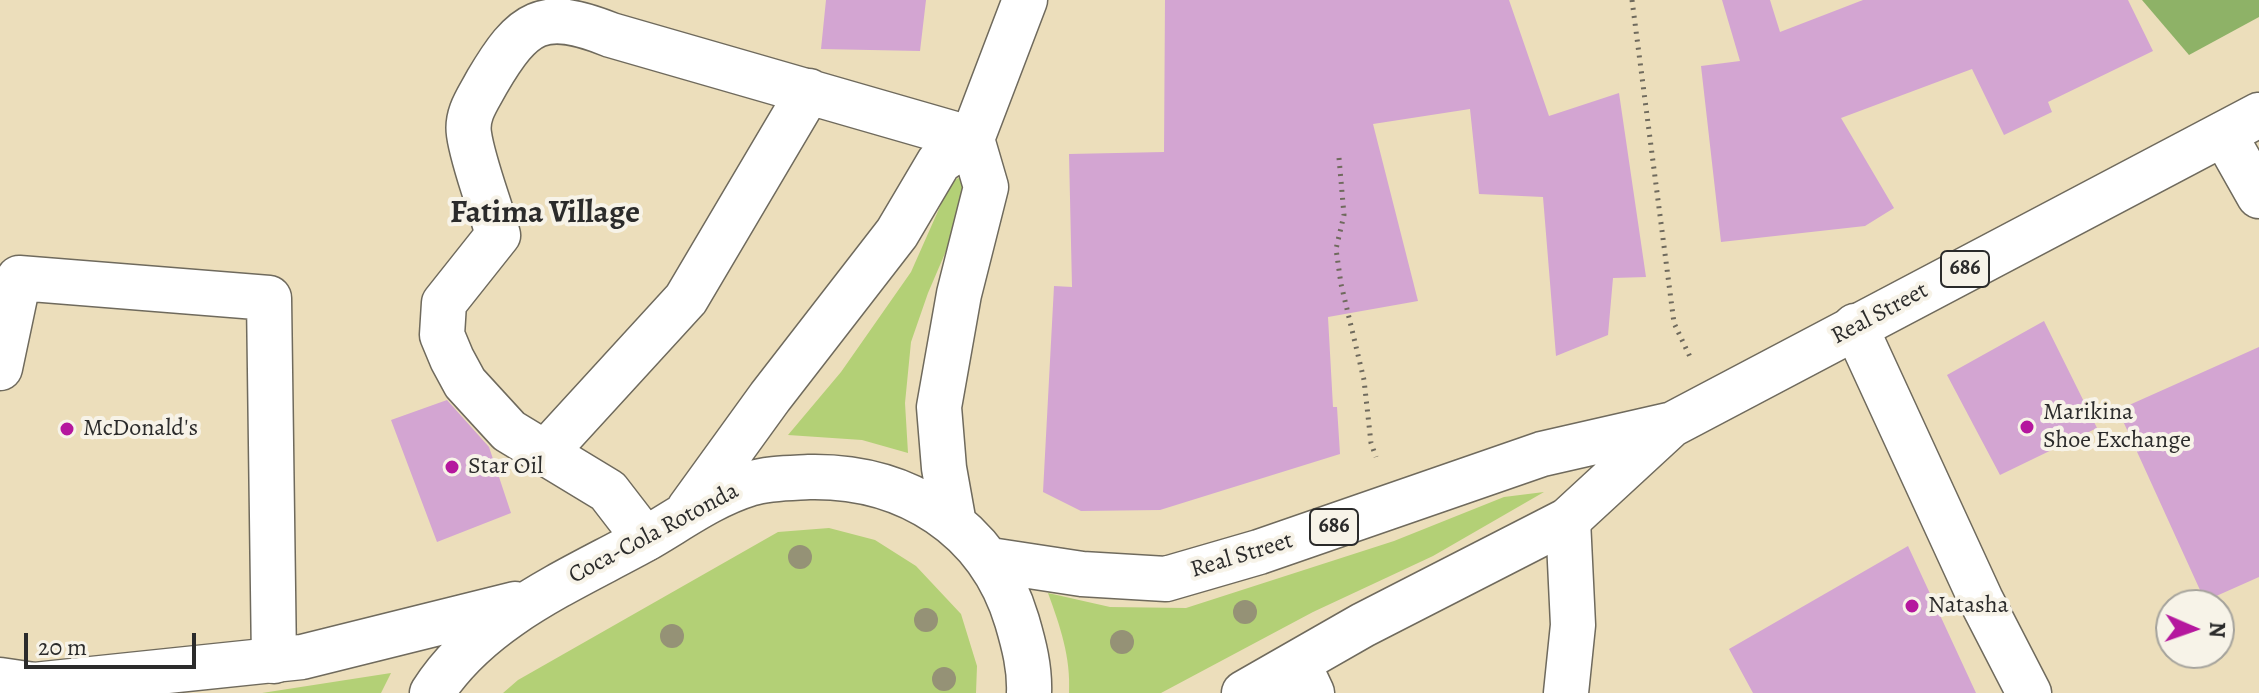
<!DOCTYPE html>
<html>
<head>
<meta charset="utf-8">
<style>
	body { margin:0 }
	#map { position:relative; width:2259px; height:693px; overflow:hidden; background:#ecdebb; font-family:Alegreya,serif }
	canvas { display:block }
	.north { position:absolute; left:2155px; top:589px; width:80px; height:80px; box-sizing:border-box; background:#f7f3e8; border:2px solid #a5a39c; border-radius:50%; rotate:92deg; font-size:22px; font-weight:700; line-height:32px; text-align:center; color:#2b2b2b }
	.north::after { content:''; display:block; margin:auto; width:28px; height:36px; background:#b5179e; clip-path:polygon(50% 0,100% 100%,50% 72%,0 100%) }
	.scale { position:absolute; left:24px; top:633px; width:172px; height:36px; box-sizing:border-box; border:4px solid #2b2b2b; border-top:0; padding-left:10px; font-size:24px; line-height:28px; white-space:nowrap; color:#2b2b2b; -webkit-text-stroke:6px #f7f3e8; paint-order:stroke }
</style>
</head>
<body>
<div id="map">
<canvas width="2259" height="693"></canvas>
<div class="north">N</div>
<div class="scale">20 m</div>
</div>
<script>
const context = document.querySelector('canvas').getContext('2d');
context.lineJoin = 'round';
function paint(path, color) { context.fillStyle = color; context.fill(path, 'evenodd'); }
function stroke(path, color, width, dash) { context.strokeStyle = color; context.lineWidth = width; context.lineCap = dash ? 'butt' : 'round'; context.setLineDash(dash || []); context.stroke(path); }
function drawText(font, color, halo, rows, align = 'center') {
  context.font = font + ' Alegreya,serif'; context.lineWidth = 8; context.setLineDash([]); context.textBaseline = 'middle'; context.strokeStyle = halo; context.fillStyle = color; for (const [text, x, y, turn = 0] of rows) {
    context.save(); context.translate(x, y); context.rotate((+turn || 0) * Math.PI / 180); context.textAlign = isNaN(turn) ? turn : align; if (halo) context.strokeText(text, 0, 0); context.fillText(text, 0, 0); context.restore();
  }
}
const green = new Path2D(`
	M969 170 958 223 928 293 911 342 905 403 908 453 862 440 788 435 841 372 911 272 950 184Z
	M1544 492 1433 556 1313 612 1161 693H1069C1071 657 1060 626 1048 593L1110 607 1186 608 1394 541 1504 497Z
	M829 528 875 540 916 566 961 614 977 666 976 693H503L518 680 778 532Z
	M391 673 381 693H262Z`);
const forest = new Path2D(`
	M2142 0H2259V17L2189 55Z`);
const building = new Path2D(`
	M826 0H926L920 51 821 49Z
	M1165 0H1509L1549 116 1619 93 1646 277 1613 278 1608 335 1556 356 1543 197 1479 194 1470 109 1373 124 1418 301 1328 317 1333 407H1337L1340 454 1160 510 1081 511 1043 492 1054 286 1072 287 1069 154 1164 152Z
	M1722 0H1770L1780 32 1863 0H2128L2153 51 2048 102 2052 112 2004 135 1972 69 1841 118 1894 208 1865 226 1721 242 1701 66 1740 61Z
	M2044 321 2097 428 2000 475 1947 375Z
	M2259 347V577L2205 601 2118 410Z
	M447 400 489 447 511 513 437 542 391 420Z
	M1908 546 1976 693H1753L1729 649Z`);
const path = new Path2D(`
	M1632 0 1674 323 1691 359
	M1339 158 1344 215 1336 249 1341 284 1364 380 1371 443 1376 457`);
const minor = new Path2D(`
	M2224 134 2259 196
	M1855 326 1981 600 2029 693
	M0 368 19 278 269 298 274 661
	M545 453 686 299 809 91
	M645 539 608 491 509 431 465 383 452 359 442 335 444 303 498 235C490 205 473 163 469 134 466 114 478 99 487 82 523 21 542 7 611 35L972 139
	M1298 663 1312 693
	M1566 693 1573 625 1568 520`);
const major = new Path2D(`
	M689 509 770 397 897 233 939 162 972 139 1025 0
	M954 524 944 468 939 407 959 294 986 187 972 139
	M990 560 1082 574 1166 579 1259 552 1542 454 1669 425
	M0 680 34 685 302 657 515 604
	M432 693C480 618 567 582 642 541 676 522 710 496 749 484 767 478 790 478 809 477 906 475 989 527 1017 621 1024 645 1030 668 1029 693
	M1244 693 1363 625 1568 520 1671 425 2259 115`);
const trees = [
	[800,557],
	[1245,612],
	[926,620],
	[672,636],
	[1122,642],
	[944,679]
];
const markers = [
	[2027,427,8,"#b5179e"],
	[67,429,8,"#b5179e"],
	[452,467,8,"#b5179e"],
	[1912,606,8,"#b5179e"]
];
const shields = [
	[1965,269,48],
	[1334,527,48]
];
const shieldNames = [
	["686",1965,269],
	["686",1334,527]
];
const streetNames = [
	["Real Street",1880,314,-28],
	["Coca-Cola Rotonda",654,534,-28],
	["Real Street",1242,556,-17]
];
const poiNames = [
	["Marikina",2043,413],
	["Shoe Exchange",2043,441],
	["McDonald's",83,429],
	["Star Oil",468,467],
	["Natasha",1928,606]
];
const districtNames = [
	["Fatima Village",545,214]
];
paint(green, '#b3d076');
paint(forest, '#8eb267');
paint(building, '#d3a5d2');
stroke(minor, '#6f6a5d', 47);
stroke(major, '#6f6a5d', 47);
stroke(path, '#6f6a5d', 5, [2, 6]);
stroke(minor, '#fff', 44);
stroke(major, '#fff', 44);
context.fillStyle = '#959276';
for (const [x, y] of trees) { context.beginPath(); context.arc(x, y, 12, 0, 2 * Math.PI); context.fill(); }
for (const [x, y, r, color] of markers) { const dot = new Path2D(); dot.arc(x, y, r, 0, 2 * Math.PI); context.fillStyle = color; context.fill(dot); stroke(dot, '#f7f3e8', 3); }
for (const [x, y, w] of shields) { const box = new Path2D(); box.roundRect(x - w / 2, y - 18, w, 36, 6); context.fillStyle = '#f7f3e8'; context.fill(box); stroke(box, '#2b2b2b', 2); }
drawText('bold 22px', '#2b2b2b', null, shieldNames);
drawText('24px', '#2b2b2b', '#f7f3e8', streetNames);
drawText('24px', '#2b2b2b', '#f7f3e8', poiNames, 'left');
drawText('bold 32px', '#2b2b2b', '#f7f3e8', districtNames);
</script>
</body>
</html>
